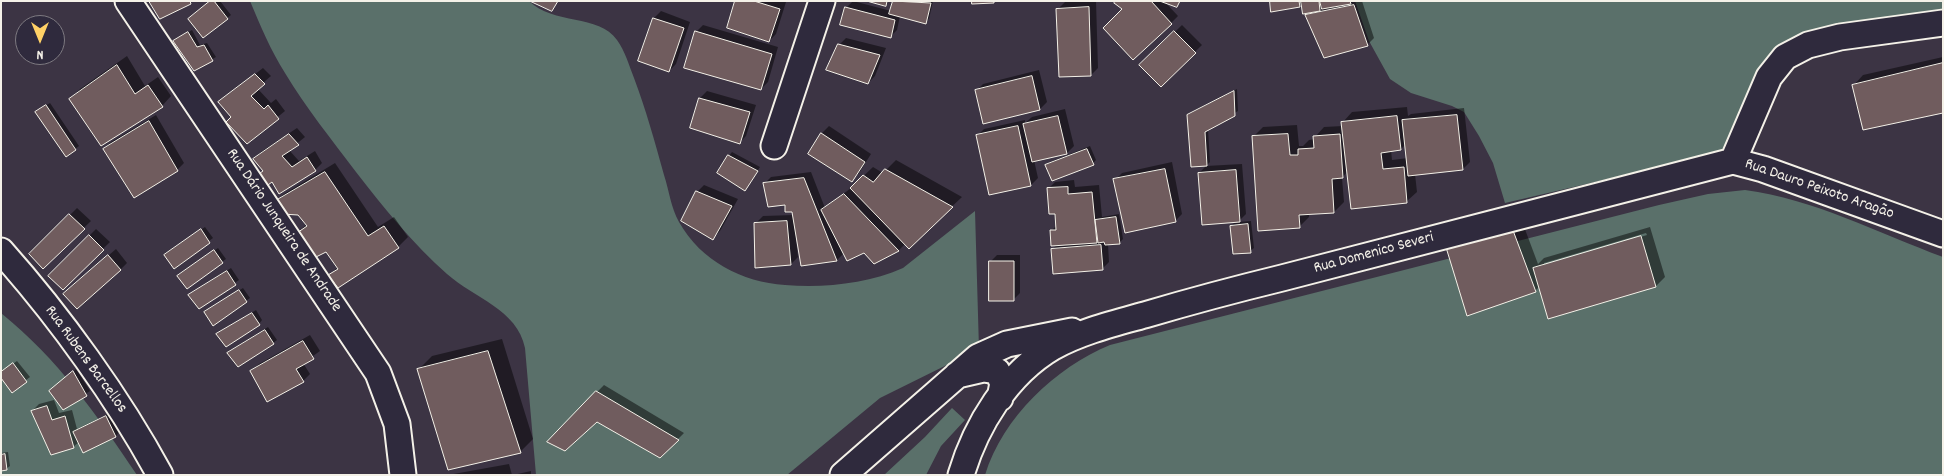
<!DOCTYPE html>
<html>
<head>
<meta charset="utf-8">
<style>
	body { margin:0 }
	#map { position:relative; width:1944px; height:476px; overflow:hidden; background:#3c3444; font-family:Dekko,sans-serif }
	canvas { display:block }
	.frame { position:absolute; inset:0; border:2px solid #f4f1e8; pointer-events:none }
	.north { position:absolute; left:15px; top:15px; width:50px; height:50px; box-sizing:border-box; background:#2f2a3d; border:1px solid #7e7a81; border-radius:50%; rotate:180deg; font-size:14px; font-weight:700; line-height:20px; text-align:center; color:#f4f1e8 }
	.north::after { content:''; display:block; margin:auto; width:18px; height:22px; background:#ffd166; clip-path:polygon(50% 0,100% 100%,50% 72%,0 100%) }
</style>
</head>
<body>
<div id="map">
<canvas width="1944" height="476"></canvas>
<div class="frame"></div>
<div class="north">N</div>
</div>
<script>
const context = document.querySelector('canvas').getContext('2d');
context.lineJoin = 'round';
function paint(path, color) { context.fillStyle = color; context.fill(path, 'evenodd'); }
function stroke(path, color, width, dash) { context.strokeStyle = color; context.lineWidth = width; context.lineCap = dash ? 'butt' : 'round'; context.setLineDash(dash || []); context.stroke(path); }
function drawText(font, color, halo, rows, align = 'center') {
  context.font = font + ' Dekko,sans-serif'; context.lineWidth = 4.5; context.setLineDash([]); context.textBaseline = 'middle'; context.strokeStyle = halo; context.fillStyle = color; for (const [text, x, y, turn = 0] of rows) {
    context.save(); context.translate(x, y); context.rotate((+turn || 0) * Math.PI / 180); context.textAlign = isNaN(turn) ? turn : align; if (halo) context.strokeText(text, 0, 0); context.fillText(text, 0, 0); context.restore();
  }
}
const green = new Path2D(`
	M250 1H529C553 25 599 14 617 40 625 51 629 65 634 78 646 110 655 142 664 175 669 190 671 208 679 222 701 261 742 282 785 285 824 288 867 284 903 268L975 211 979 349 880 398 787 475H536L525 348C517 309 474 298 447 274 413 244 384 208 356 172 332 140 306 108 285 73 271 51 260 25 250 1Z
	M1355 1H1943V17L1803 40 1728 151 1505 203 1493 163 1479 136 1464 112 1452 106 1411 93 1390 79 1369 41Z
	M1745 190C1814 199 1878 233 1943 257V475H985C1003 417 1055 368 1110 345L1659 205 1708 194Z
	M1 313C59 360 96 414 137 475H1Z
	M952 408 965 420 941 446 926 475H884L925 437Z`);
const shadow = new Path2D(`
	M211 1H220L231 15 204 37Z
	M736 1 786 2 776 34 769 41Z
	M853 1 891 11 894 1H933L929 19 925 22 900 16 897 30 890 37 846 8Z
	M1096 1 1098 68 1091 75 1058 9 1065 2Z
	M1118 1H1181L1177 5 1164 1 1178 16 1171 23 1123 9Z
	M1271 1H1362L1374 38 1367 45 1307 15 1310 11 1302 3 1299 6Z
	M661 11 690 22 676 64 669 71 654 18Z
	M703 25 778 47 768 82 761 89 696 32Z
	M1182 25 1202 45 1161 85 1141 65Z
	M192 30 200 45 207 43 216 57 195 69 178 38Z
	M846 38 886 48 875 76 868 83 839 45Z
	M127 56 145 86 158 77 171 96 162 106 71 99 80 89Z
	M1943 57V112L1854 85 1863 75Z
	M263 68 271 76 257 88 271 103 276 99 285 111 247 142 227 96Z
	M1039 70 1047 102 1040 109 976 91 983 84Z
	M1237 89 1238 111 1208 129 1210 162 1207 165 1188 116 1192 112Z
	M707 91 756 105 746 136 739 143 700 98Z
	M50 103 79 146 75 149 40 109Z
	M1407 107 1408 116 1411 114 1464 108 1470 162 1463 169 1415 174 1417 192 1407 201 1352 207 1348 171 1342 178 1344 202 1334 212 1309 213V217L1300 226 1253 137 1263 127 1297 125 1299 146H1303L1309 140 1315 139V137L1324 127 1343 126V122L1352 112ZM1406 144 1408 158 1392 160 1391 150 1401 149Z
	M1065 109 1074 146 1067 153 1034 160 1038 178 1031 185 990 194 977 136 984 129 1025 120V123L1032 117Z
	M156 115 184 163 177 170 104 149 111 142Z
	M829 126 871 154 859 173 852 180 810 153 822 133Z
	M297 128 305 137 289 150 299 161 315 151 322 163 315 170 272 181 256 177 264 170 254 159 261 152Z
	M1090 146 1096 160 1093 163 1046 166 1050 162Z
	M732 152 760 167 745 190 729 156Z
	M896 160 962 197 909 247 905 244 899 250 874 263 864 252 844 253 837 260 802 264 798 240H796L798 257 791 264 756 223 763 216 794 215 787 204 764 184 771 177 811 172 825 208 851 188 873 167 883 173Z
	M1172 162 1182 214 1175 221 1115 180 1122 173Z
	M335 163 378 227 394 217 408 237 398 247 330 275 338 267 327 250 307 244 295 235 307 224 298 214 274 203 284 194Z
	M1242 164 1246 214 1238 222 1251 221 1254 248 1250 251 1231 226 1236 221 1199 173 1206 166Z
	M1074 180 1075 187 1099 185 1102 217 1119 214 1123 239 1120 242 1108 244 1109 262 1102 269 1052 249 1057 245 1051 231 1057 225 1056 213 1048 189 1055 182Z
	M704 185 738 199 720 231 713 238 697 192Z
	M77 208 91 221 43 267 31 254Z
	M1520 216 1538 264 1544 258 1650 227 1665 277 1656 286H1540L1535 291 1467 314ZM1646 233 1647 235 1544 266V263Z
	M205 227 213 238 174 267 169 252Z
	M96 229 110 242 63 288 49 276Z
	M218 248 226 259 187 287 182 273Z
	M116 249 127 263 120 270 72 287Z
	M997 255H1020V293L1013 300 990 262Z
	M231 268 239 280 200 307 193 292Z
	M243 288 250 298 214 324 209 309Z
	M256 310 262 320 259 324 218 334Z
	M268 327 277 340 273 343 232 350Z
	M310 335 320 351 303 363 310 374 303 381 252 371 259 364Z
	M502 339 533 439 520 452 419 369 432 356Z
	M17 361 30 377 12 391 3 371Z
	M76 369 90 391 63 408 54 388Z
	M604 385 684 433 678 439 597 420 549 441Z
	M54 400 59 413 72 410 77 429 110 413 119 432 116 436 83 451 79 442 73 447 32 411 39 404Z
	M8 452 10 466 6 469 1 470V453Z
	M509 464 512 475H448Z
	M531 471V475H513Z`);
const building = new Path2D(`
	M149 1H190L191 4 160 19Z
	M210 1H214L228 19 203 38 188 19Z
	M530 1H558L552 11Z
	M735 1H754L780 9 769 42 727 28Z
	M867 1H887L886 6Z
	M893 1 931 3 926 24 889 14Z
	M972 1H994V3L972 4Z
	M1116 1H1151L1172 24 1133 60 1103 28 1122 9 1114 3Z
	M1160 1H1180L1177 7Z
	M1270 1H1299L1300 7 1271 12Z
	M1301 1H1319L1320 11 1303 14Z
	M1320 1H1350L1351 4 1322 9Z
	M1354 5 1368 46 1324 58 1305 15Z
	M845 7 895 20 891 38 840 25Z
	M1089 7 1091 76 1059 77 1056 9Z
	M653 18 684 28 669 72 638 61Z
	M695 31 772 54 761 90 684 68Z
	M1174 31 1196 53 1161 87 1139 65Z
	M188 32 197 47 204 45 213 61 194 71 173 41Z
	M838 44 880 55 868 84 826 70Z
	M1943 63V113L1863 130 1852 85Z
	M117 65 135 94 148 85 163 107 101 146 69 99Z
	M255 74 265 84 251 96 264 109 268 105 279 119 247 144 226 122 231 117 218 102Z
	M1032 76 1040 110 983 124 975 90Z
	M1234 91 1235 116 1205 132 1207 166 1191 167 1187 115Z
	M699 98 750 112 740 144 690 128Z
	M46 105 76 150 66 157 35 112Z
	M1457 115 1463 170 1408 176 1402 120Z
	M1058 116 1067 154 1032 162 1023 124Z
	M1397 116 1401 150 1381 153 1383 169 1404 167 1407 203 1351 209 1341 122Z
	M149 121 178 171 134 198 103 149Z
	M1018 126 1031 186 989 195 976 135Z
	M821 133 865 162 852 182 808 154Z
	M289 134 299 145 282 156 292 167 307 157 316 171 279 194 272 182 264 188 254 177 263 171 253 159Z
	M1288 134 1290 155H1298V149L1314 148 1313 136 1340 134 1343 178 1332 179 1334 213 1299 215 1300 228 1258 231 1252 136Z
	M1087 149 1094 165 1052 181 1045 165Z
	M728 155 758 171 745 191 717 173Z
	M885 169 953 207 909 249 850 188 863 175 873 182Z
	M1165 169 1176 222 1125 233 1113 179Z
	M1236 170 1240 222 1202 225 1198 173Z
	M325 172 368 236 384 226 399 248 338 288 328 275 338 269 326 252 316 257 307 245 294 235 307 226 298 215 282 214 272 203Z
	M804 178 837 261 801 266 792 212H785V205L768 207 763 183Z
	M1068 187V194L1092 192 1097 243 1051 246 1050 230H1056L1055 214H1049L1047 188Z
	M696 191 732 206 713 240 681 221Z
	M844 194 899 251 874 264 864 253 847 261 821 210Z
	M69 214 85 229 43 269 29 254Z
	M1116 217 1120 244 1105 245 1104 242 1098 243 1095 220Z
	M787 221 791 265 755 268 754 223Z
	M1248 224 1251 253 1233 254 1230 226Z
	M1511 225 1536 292 1467 316 1445 244Z
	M201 229 210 243 174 269 164 255Z
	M89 235 104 250 63 290 48 276Z
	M1641 236 1656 287 1548 319 1533 268Z
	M1101 245 1103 270 1053 274 1051 249Z
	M214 250 223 263 187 289 177 276Z
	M108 255 121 270 77 309 63 294Z
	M989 261H1014V301H989Z
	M227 271 236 285 199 309 188 295Z
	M239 290 247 302 213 326 204 312Z
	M252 313 260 325 226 347 216 334Z
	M265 330 274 344 238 367 227 353Z
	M303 341 314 359 296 369 304 382 267 402 250 371Z
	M488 351 521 453 448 470 417 369Z
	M13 363 27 382 12 393 1 378V372Z
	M73 371 87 396 63 410 49 391Z
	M596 391 679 440 660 458 597 422 565 451 547 442Z
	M47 406 52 420 65 416 74 448 51 455 31 411Z
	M106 416 116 437 83 453 73 432Z
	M5 454 7 470 1 471V455Z`);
const street = new Path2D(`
	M128 1 378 373 397 424 403 475
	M774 146 822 1
	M1733 161 1769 77 1785 57 1808 45 1840 37 1943 23
	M1 251C59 316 119 399 160 475
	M957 375 983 369 997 371 1003 383 1000 398
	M843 475 978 357 1007 344 1072 331
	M961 475C976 425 1007 374 1053 347 1082 331 1116 323 1148 314 1192 301 1237 289 1282 278 1432 239 1583 200 1733 161L1763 169 1943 234`);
const streetNames = [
	["Rua Dauro Peixoto Aragão",1819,190,19],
	["Rua Dário Junqueira de Andrade",283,231,56],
	["Rua Domenico Severi",1374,254,-15],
	["Rua Rubens Barcellos",85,360,54]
];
paint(green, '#5a706a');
paint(shadow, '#0007');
paint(building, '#705c5e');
stroke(building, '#f4f1e8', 1);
stroke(street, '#f4f1e8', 29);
stroke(street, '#2f2a3d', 25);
drawText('16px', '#f4f1e8', '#2f2a3d', streetNames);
</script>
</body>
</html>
